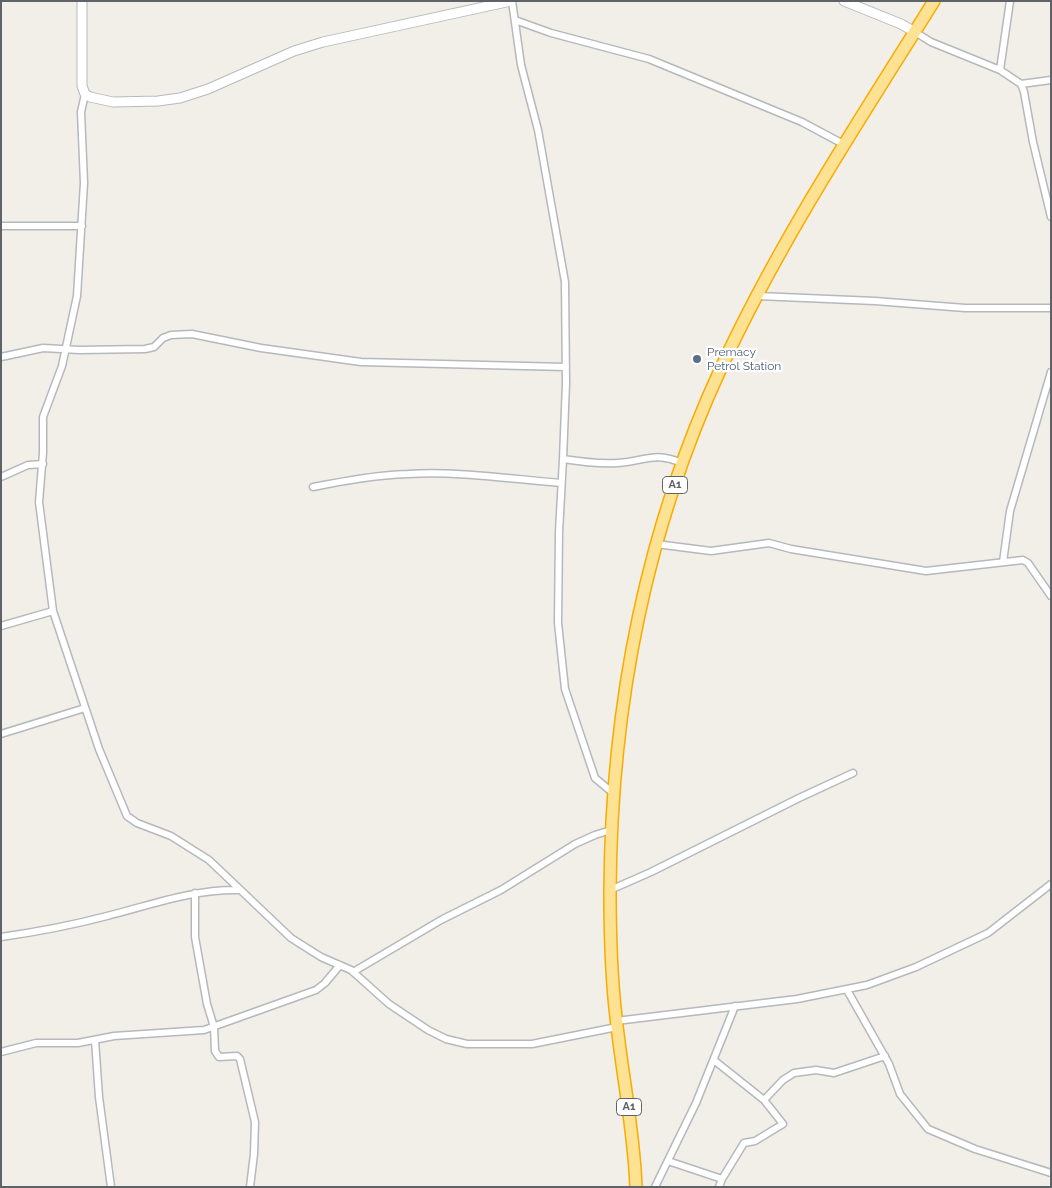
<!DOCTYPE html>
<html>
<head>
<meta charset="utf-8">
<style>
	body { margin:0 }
	#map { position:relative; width:1052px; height:1188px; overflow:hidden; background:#f1efe8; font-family:Raleway,sans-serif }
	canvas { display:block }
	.frame { position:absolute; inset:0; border:2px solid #5f6368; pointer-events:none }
</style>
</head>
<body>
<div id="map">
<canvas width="1052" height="1188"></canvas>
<div class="frame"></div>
</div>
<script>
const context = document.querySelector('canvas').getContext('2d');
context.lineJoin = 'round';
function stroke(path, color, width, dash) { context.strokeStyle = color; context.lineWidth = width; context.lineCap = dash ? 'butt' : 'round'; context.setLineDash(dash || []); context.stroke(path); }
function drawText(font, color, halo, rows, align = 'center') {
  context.font = font + ' Raleway,sans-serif'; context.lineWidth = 4.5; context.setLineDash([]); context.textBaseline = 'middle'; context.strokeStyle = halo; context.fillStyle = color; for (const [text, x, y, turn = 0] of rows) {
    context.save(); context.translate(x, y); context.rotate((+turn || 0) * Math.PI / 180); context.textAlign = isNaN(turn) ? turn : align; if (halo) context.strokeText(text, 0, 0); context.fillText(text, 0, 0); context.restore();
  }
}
const street = new Path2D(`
	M512 1 521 65 538 130 565 282 566 383 563 459C582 462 599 464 618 463 646 461 654 451 682 463
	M515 20 551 33 649 59 802 122 845 145
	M915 32 931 42 1000 70 1021 84 1024 92 1033 142 1051 217
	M1000 70 1010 1
	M1021 84 1051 80
	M85 94 81 112 84 183 77 296 62 366 43 417V453L39 502 53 611 99 749 127 816 137 823 171 836 209 860 291 938 321 957 351 970 389 1004 428 1030 446 1039 467 1044H532L617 1027
	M1 226H82
	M758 296 875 301 965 308H1051
	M1 357 43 348 79 350 145 349 154 347 163 338 171 335 192 334 261 348 361 362 566 367
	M563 459 559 532 558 623 565 689 595 778 613 793
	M1 477 28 465 43 464
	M313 487C344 481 376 475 408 474 459 471 511 479 561 483
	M656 544 711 551 769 543 791 549 926 571 1023 560 1028 563 1051 596
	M1003 562 1010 511 1051 372
	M1 626 53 611
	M1 734 85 708
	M610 890 651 872 799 798 853 773
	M195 893V937L207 1004 214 1027 215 1051 219 1057 237 1056 240 1059 255 1122 254 1154 250 1187
	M1 937C36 932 73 925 107 916 151 905 193 889 239 890
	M353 972 441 920 501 890 575 844 595 835 611 830
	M847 990 889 1064 900 1094 928 1129 975 1149 1051 1173
	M616 1021 797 999 867 985 916 967 988 933 1051 884
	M95 1040 99 1097 111 1187
	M1 1052 36 1043H78L114 1036 204 1030 316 990 325 983 340 965
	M715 1061 764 1100
	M668 1161 722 1179 719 1187
	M722 1179 744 1143 755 1141 783 1124 764 1100 783 1080 794 1073 816 1070 834 1073 885 1056
	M655 1187 696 1103 735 1006`);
const secondary = new Path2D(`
	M82 1V86L85 94 90 97 113 102 158 101 180 98 208 89 294 51 323 42 511 1
	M844 1 901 24 915 32`);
const highway = new Path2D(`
	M636 1187C634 1130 622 1074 616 1017 611 975 610 933 610 891 611 710 645 532 721 368 780 240 859 121 934 1`);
const markers = [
	[697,359,5,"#5c6f8a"]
];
const shields = [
	[675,485,25],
	[629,1107,25]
];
const shieldNames = [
	["A1",675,485],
	["A1",629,1107]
];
const serviceNames = [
	["Premacy",707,352],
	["Petrol Station",707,366]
];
stroke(street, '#b5b8bc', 9);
stroke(secondary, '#b6babf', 11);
stroke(highway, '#f9ab00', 14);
stroke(street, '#fff', 6);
stroke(secondary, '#fff', 9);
stroke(highway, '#fde293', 11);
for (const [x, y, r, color] of markers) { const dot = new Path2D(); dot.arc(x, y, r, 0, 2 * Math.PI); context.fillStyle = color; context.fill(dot); stroke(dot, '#fff', 2); }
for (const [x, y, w] of shields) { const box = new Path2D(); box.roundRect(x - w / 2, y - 8.5, w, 17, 4); context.fillStyle = '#fff'; context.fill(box); stroke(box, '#5f6368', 1); }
drawText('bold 11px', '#5f6368', null, shieldNames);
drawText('12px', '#4e5e75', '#fff', serviceNames, 'left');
</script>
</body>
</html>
